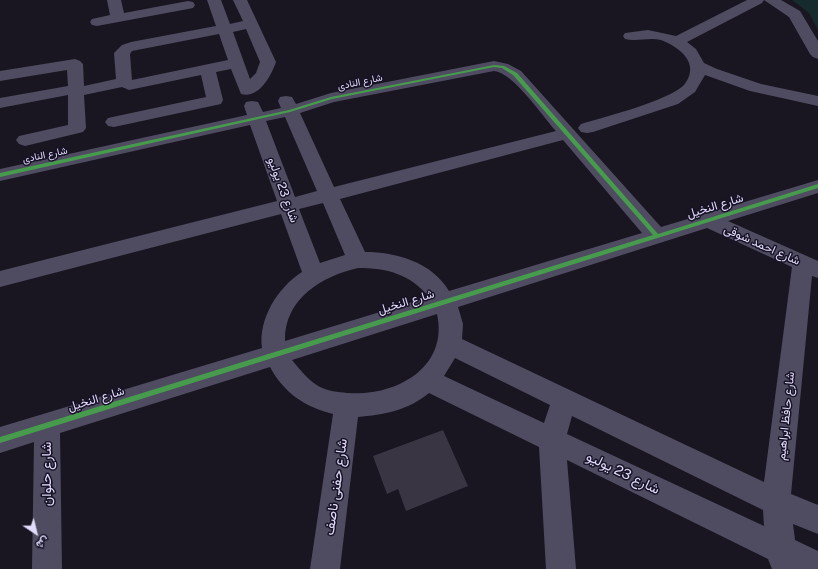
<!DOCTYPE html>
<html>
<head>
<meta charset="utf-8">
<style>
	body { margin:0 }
	#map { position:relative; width:818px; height:569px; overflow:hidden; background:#191622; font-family:"Public Sans",Vazirmatn,sans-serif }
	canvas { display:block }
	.north { position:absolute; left:16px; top:513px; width:40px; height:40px; -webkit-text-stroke:3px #171226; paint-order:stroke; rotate:145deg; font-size:11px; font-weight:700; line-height:16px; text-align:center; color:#e2dbfb }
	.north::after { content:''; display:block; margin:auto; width:14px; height:18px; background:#e2dbfb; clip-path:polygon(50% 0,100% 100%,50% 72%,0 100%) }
</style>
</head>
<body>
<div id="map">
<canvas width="818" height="569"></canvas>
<div class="north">ش</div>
</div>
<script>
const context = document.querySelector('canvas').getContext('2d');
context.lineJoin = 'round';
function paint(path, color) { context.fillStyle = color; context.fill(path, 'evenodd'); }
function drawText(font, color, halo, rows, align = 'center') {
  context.font = font + ' "Public Sans",Vazirmatn,sans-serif'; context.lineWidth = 3; context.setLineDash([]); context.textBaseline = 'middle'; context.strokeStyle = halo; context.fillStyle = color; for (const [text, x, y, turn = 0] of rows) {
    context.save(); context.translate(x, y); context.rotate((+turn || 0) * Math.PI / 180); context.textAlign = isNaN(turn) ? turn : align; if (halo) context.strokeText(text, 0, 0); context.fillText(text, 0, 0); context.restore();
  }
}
const green = new Path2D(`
	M792 0H818V30L809 13Z`);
const building = new Path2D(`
	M443 430 468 486 406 511 398 489 387 494 373 456Z`);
const minor = new Path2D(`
	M107 0H121L124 13 188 1 193 2 195 5 193 8 188 9 97 26 92 25 90 22 92 19 110 15Z
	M207 0H221L230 24 243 21 233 0H247L276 62C271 76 259 99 241 94L231 69 216 72 223 100 221 104 114 127 108 126 105 122 108 118 206 97 201 75 129 90 122 87 84 95 86 128 83 132 25 146 19 144 16 140 19 136 68 125V95L0 108V98L68 86 67 70 0 81V71L75 59 80 61 83 64 84 86 116 79 114 53 122 45 131 42 216 26ZM246 29 260 62 256 73 250 79 233 32ZM219 34 228 60 132 80 130 54 132 51Z
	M747 0H764L762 3 687 42 696 49 704 63 717 69 761 84 818 96V106L750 91 705 75 695 92 678 104 593 132 587 133 581 132 578 128 581 124C604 117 668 101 684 85 689 79 692 70 689 63 685 52 672 44 661 40 649 37 637 42 625 39L623 36 625 33 648 30 676 36Z
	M764 0H781L800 11 818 41V59L813 57 810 54 789 17Z
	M494 61 508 64 521 71 661 227 818 180V193L728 221 818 261V278L812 276 791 494 818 505V534L793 524 795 540 818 551V569H772L768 559 567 460 576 569H546L539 447 429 393C409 410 383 415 358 417L340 569H310L333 414C305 407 284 393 270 367L60 433 62 569H32L34 442 0 453V427L262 348C258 319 278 287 302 272L281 214 0 287V271L277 201 250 125 0 181V169L247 115 244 106 246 102 252 101 258 102 263 112 281 108 278 101 280 97 286 96 292 97 296 104 331 93ZM494 71C514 73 542 116 556 131L334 187 300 113 334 102ZM285 117 317 191 295 197 266 121ZM563 140 642 233 449 291C432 262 396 252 365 252L340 199ZM323 203 345 255 320 263 299 209ZM707 228 792 267 764 482 462 339 463 324 458 307ZM358 268C387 268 410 274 429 297L285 341C284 299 322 276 358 268ZM437 314C449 368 395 397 347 393 338 392 328 391 320 387 309 381 300 370 292 360ZM455 358 550 405 544 423 444 376ZM572 416 763 510 764 526 567 434Z`);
const cycleway = new Path2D(`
	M494 65 504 66 517 73 658 234 818 184V188L0 443V437L653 235 513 75 502 68 494 67 332 99 290 112 0 177V173L289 110 331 97Z`);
const farStreetnames = [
	["شارع النادى",360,82,-12],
	["شارع النادى",45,155,-12]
];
const streetNames = [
	["شارع 23 يوليو",283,190,70],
	["شارع النخيل",715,206,-17],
	["شارع احمد شوقى",762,245,24],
	["شارع النخيل",406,302,-17],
	["شارع النخيل",96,399,-17],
	["شارع حافظ ابراهيم",786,416,-84]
];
const nearStreetnames = [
	["شارع 23 يوليو",623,473,26],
	["شارع حلوان",47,474,-90],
	["شارع حفنى ناصف",336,487,-82]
];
paint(green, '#162b2d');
paint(building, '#393543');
paint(minor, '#4f4c61');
paint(cycleway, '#469c4c');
drawText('10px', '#e2dbfb', '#171226', farStreetnames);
drawText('12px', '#e2dbfb', '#171226', streetNames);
drawText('14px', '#e2dbfb', '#171226', nearStreetnames);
</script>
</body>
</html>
